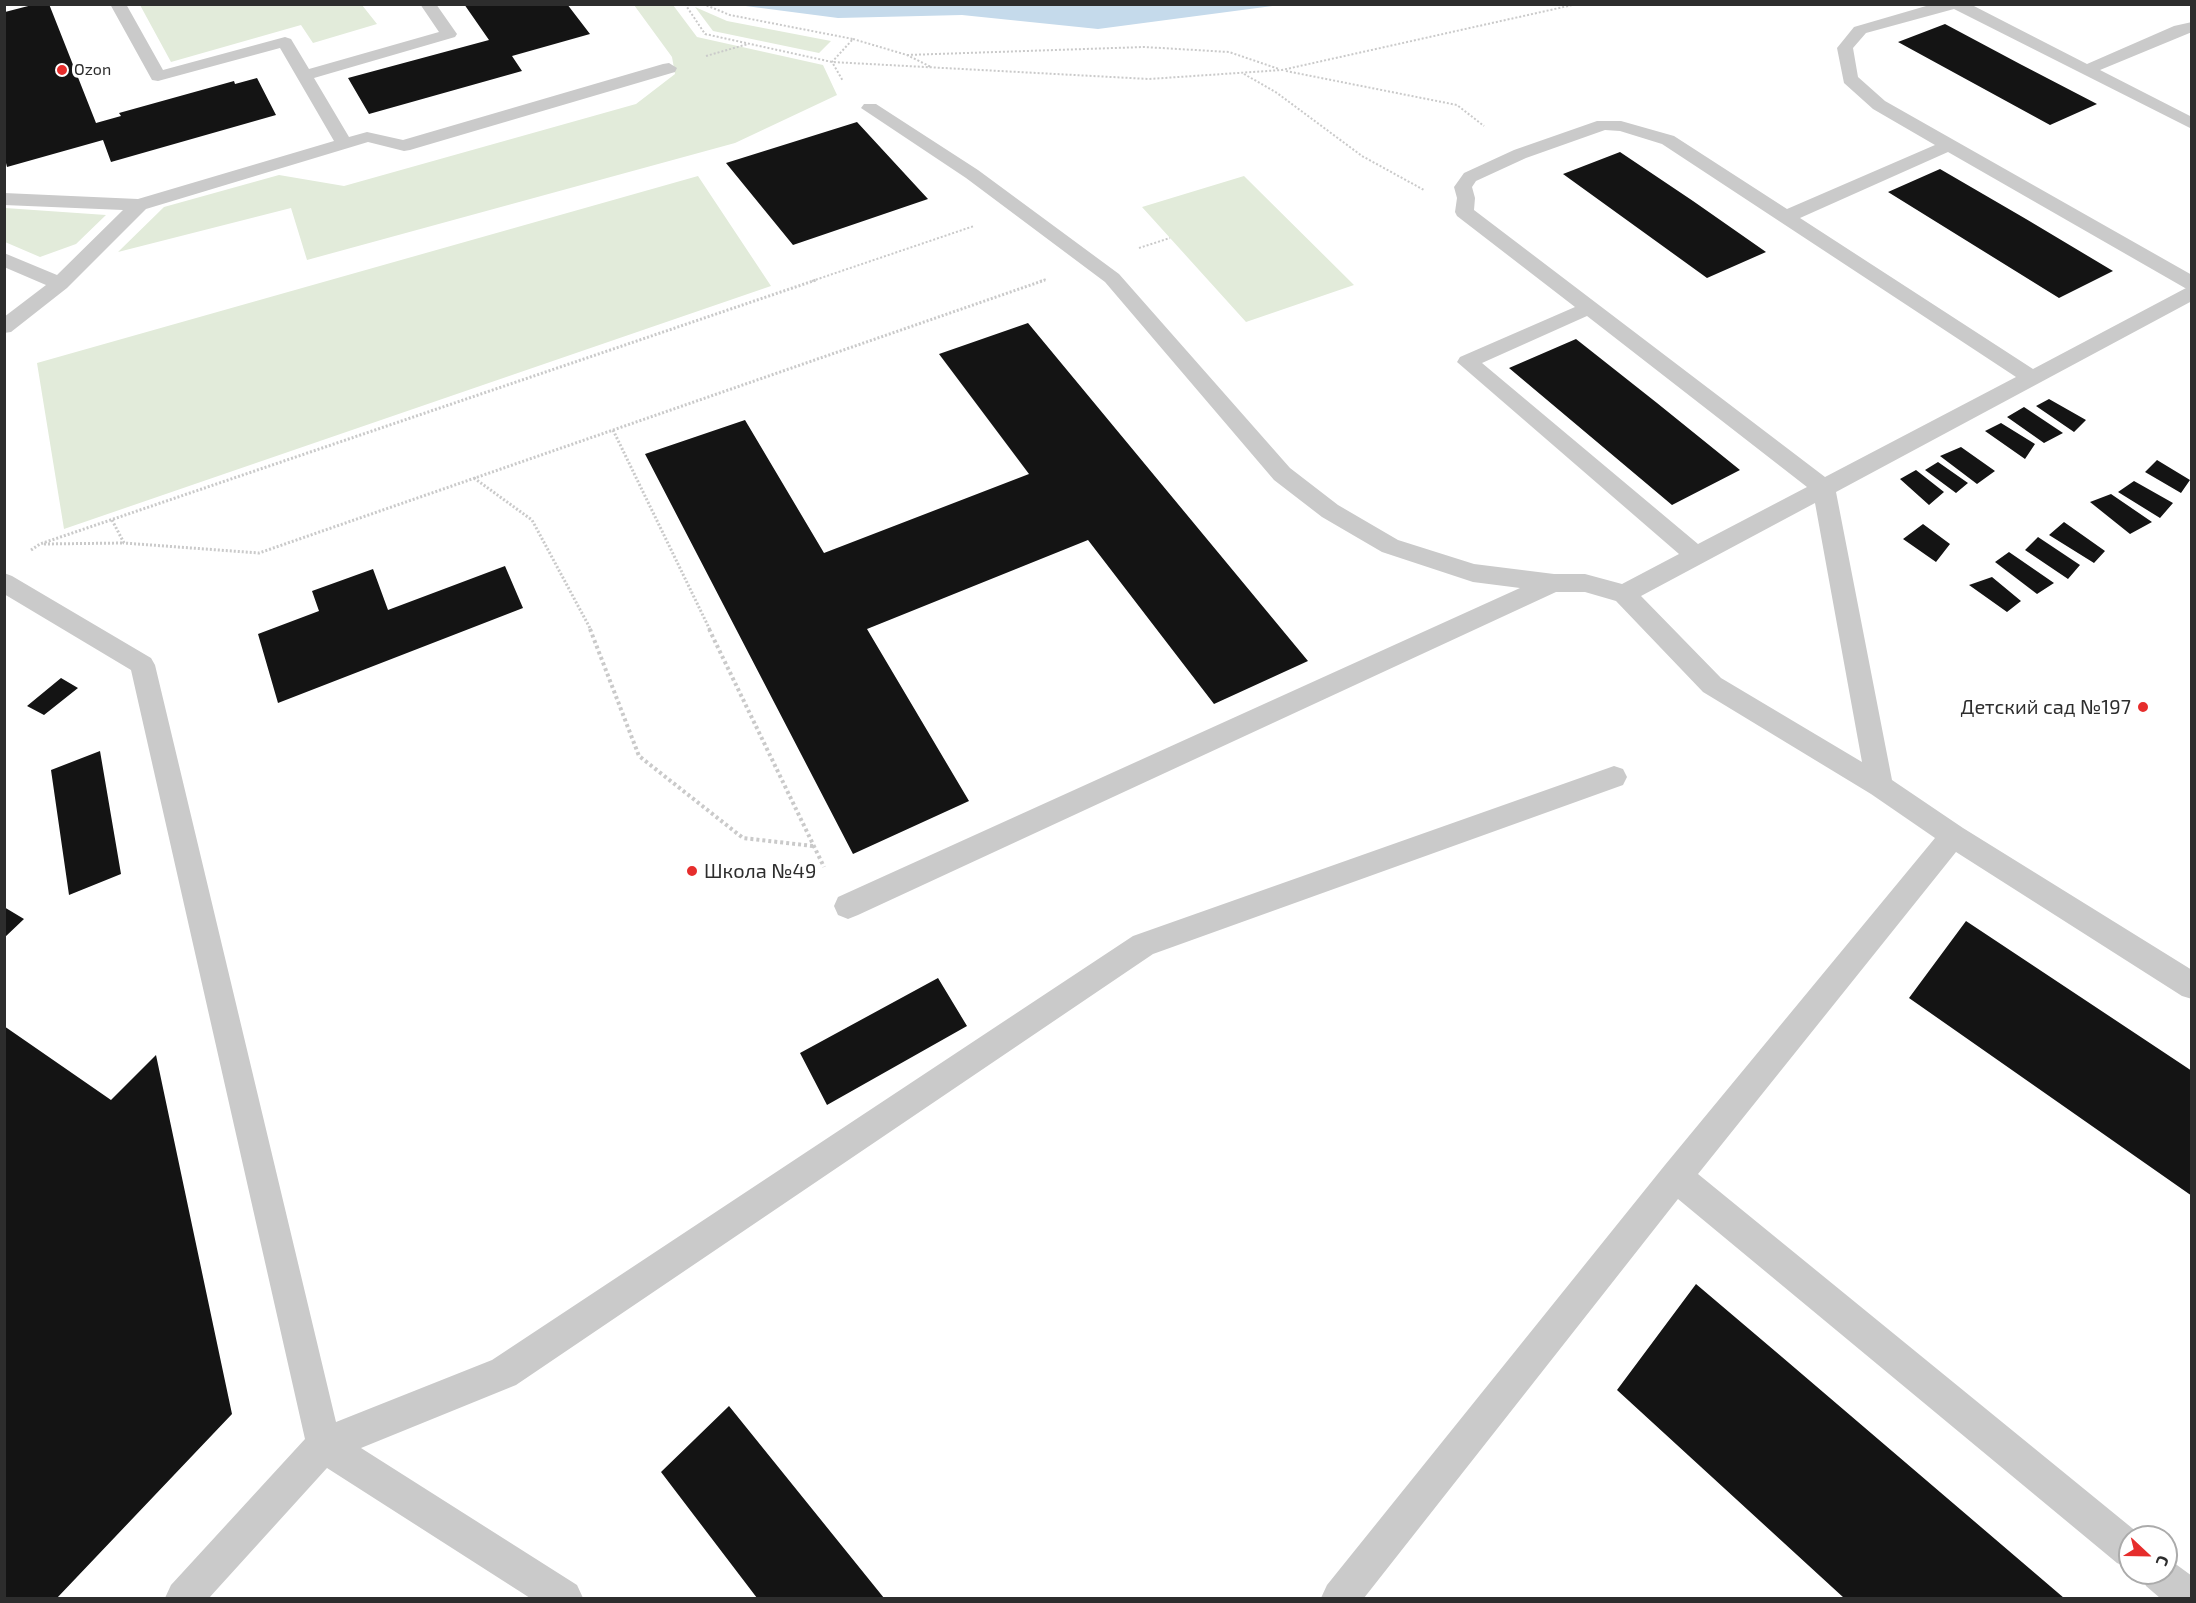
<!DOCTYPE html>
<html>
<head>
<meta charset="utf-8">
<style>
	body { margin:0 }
	#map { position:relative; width:2196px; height:1603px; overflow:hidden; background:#fff; font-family:"Exo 2",sans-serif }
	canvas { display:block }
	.frame { position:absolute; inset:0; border:6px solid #2d2d2d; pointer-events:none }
	.north { position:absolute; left:2118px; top:1525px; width:60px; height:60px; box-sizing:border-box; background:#fff; border:2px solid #ababab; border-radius:50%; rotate:112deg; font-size:16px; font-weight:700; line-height:24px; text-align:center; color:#2d2d2d }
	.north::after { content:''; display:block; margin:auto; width:21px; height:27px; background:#e62d2c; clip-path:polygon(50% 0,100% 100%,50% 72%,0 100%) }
</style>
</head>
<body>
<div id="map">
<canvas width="2196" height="1603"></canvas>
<div class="frame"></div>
<div class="north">С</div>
</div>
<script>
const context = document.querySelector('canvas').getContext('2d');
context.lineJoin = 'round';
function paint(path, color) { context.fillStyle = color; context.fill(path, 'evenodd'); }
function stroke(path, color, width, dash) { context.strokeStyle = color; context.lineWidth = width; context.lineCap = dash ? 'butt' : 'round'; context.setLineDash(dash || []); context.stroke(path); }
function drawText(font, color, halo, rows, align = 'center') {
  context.font = font + ' "Exo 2",sans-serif'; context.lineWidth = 6; context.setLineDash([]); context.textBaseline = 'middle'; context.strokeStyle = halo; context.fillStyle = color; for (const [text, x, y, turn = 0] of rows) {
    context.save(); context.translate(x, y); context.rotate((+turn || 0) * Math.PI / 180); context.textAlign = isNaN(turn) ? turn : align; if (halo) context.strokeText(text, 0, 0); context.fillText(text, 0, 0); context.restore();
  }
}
const green = new Path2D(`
	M140 5H362L377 24 313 43 301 25 171 62Z
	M634 5H673L697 37 823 65 837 95 735 143 307 260 291 208 118 252 164 207 279 175 344 186 636 104 675 74 672 57Z
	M695 7 727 21 831 41 819 53 713 31Z
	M698 176 771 286 64 529 37 363Z
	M1244 176 1354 285 1246 322 1142 207Z
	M5 208 106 215 76 244 40 257 5 242Z`);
const water = new Path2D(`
	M738 5H1280L1098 29 962 15 838 18Z`);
const building = new Path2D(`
	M36 4H49L96 123 121 116 119 113 234 81 235 84 257 78 276 115 111 162 103 140 7 167 5 159V12Z
	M464 4H567L590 34 512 56 522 71 369 114 348 78 489 40Z
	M1945 24 2020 64 2097 104 2050 125 1898 42Z
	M857 122 928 199 793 245 726 163Z
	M1620 152 1693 201 1766 252 1707 278 1563 174Z
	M1940 169 2026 219 2113 271 2059 298 1888 192Z
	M1028 323 1308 661 1214 704 1088 540 867 629 969 801 853 854 645 454 745 420 824 553 1029 474 939 354Z
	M1576 339 1657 403 1740 470 1672 505 1509 368Z
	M2049 399 2086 420 2074 432 2036 406Z
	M2024 407 2063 433 2044 443 2007 417Z
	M2001 423 2035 444 2025 459 1985 431Z
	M1961 447 1995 471 1977 484 1940 456Z
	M2157 460 2190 480 2181 493 2145 472Z
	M1938 462 1968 483 1956 493 1925 470Z
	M1916 470 1944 492 1929 505 1900 479Z
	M2134 481 2173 503 2160 518 2118 492Z
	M2111 494 2152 522 2130 534 2090 502Z
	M2064 522 2105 551 2094 563 2049 535Z
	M1923 524 1950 544 1936 562 1903 539Z
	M2038 537 2080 565 2068 579 2025 550Z
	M2009 552 2054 583 2037 594 1995 562Z
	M505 566 523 608 278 703 258 634 319 611 312 591 373 569 388 610Z
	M1992 577 2021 601 2007 612 1969 585Z
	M61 678 78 688 44 715 27 706Z
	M100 751 121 874 69 895 51 770Z
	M4 907 24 919 4 938Z
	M1966 921 2192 1071V1196L1909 998Z
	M938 978 967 1026 827 1105 800 1053Z
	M4 1026 111 1100 156 1055 232 1414 57 1598H4Z
	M1696 1284 1782 1357 2064 1598H1844L1617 1390Z
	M729 1406 884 1598H757L661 1472Z`);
const pathFar2 = new Path2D(`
	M685 4 705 34 832 62 1149 79 1282 70 1577 4
	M703 4 730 15 853 39 832 62 843 81
	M853 39 907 55 931 67
	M907 55 1144 47 1229 52 1279 69
	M706 56 748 44
	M1286 71 1457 105 1484 126
	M1244 74 1277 93 1362 156 1424 190
	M1139 248 1170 238
	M812 281 974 226
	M1040 281 1047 279`);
const pathFar1 = new Path2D(`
	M613 430 710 630
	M474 478 532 520 591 630
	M112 520 124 543 259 553 1045 280
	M44 544 124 543
	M31 550 40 544 816 280`);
const path = new Path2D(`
	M590 629 639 756 743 838 813 846
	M709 629 824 867`);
const service = new Path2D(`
	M110 4H126L163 70 285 37 291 39 309 69 439 32 420 4H436L457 34 455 37 314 78 349 137 367 132 403 140 663 64 669 63 677 68 675 72 410 150 404 151 368 142 146 209 67 288 11 332 4 333V317L46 285 4 267V253L57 275 123 210 4 205V193L138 199 334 141 280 48 158 81 152 80Z
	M1933 4H1970L2087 64 2174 26 2192 22V32L2100 70 2192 117V129L1954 9 1866 33 1853 48 1858 77 1885 101 2192 275V301L1836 492 1892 780 1963 828 2192 970V999L2182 996 1956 852 1698 1174 2143 1537H2130V1569L2117 1563 1678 1199 1364 1598H1321L1327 1585 1665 1165 1935 838 1871 794 1703 692 1616 601 1585 592H1556L858 915 848 919 838 915 834 906 838 897 1520 588 1473 582 1382 552 1322 517 1274 480 1105 282 966 178 861 108 864 104H876L978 170 1119 274 1290 468 1338 505 1398 540 1474 564 1554 574H1585L1622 584 1679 554 1457 362 1460 357 1575 307 1457 216 1455 212 1457 198 1454 187 1464 173 1514 150 1597 121H1621L1674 136 1787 209 1935 145 1873 109 1844 83 1837 48 1854 27ZM1605 130 1620 131 1662 144 2016 377 1825 477 1474 210 1475 198 1472 187 1476 181 1526 158ZM1948 152 2185 288H2186L2033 369 1800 218ZM1587 316 1807 487 1698 544 1482 363ZM1815 503 1862 762 1721 678 1641 596Z
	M4 573 12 576 151 658 155 665 336 1422 492 1360 1133 936 1614 766 1623 769 1627 777 1623 785 1153 954 516 1385 361 1448 577 1585 583 1598H530L327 1468 209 1598H165L171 1585 305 1439 131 670 4 594Z
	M2166 1557 2192 1576V1598H2160L2146 1586 2140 1573H2166Z`);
const markers = [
	[62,70,6,"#e62d2c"],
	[2143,707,6,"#e62d2c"],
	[692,871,6,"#e62d2c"]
];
const farPoinames = [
	["Ozon",74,70]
];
const poiNames = [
	["Детский сад №197",2131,707],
	["Школа №49",704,871,"left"]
];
paint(green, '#e2ebda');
paint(water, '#c5daeb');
paint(building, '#141414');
stroke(pathFar2, '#cacaca', 2, [2, 2]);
stroke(pathFar1, '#cacaca', 3, [2, 2]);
stroke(path, '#cacaca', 4, [3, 3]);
paint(service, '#cacaca');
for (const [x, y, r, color] of markers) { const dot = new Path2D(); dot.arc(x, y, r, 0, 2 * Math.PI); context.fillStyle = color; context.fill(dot); stroke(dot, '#fff', 2); }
drawText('16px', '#2d2d2d', '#fff', farPoinames, 'left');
drawText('20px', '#2d2d2d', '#fff', poiNames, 'right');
</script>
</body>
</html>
